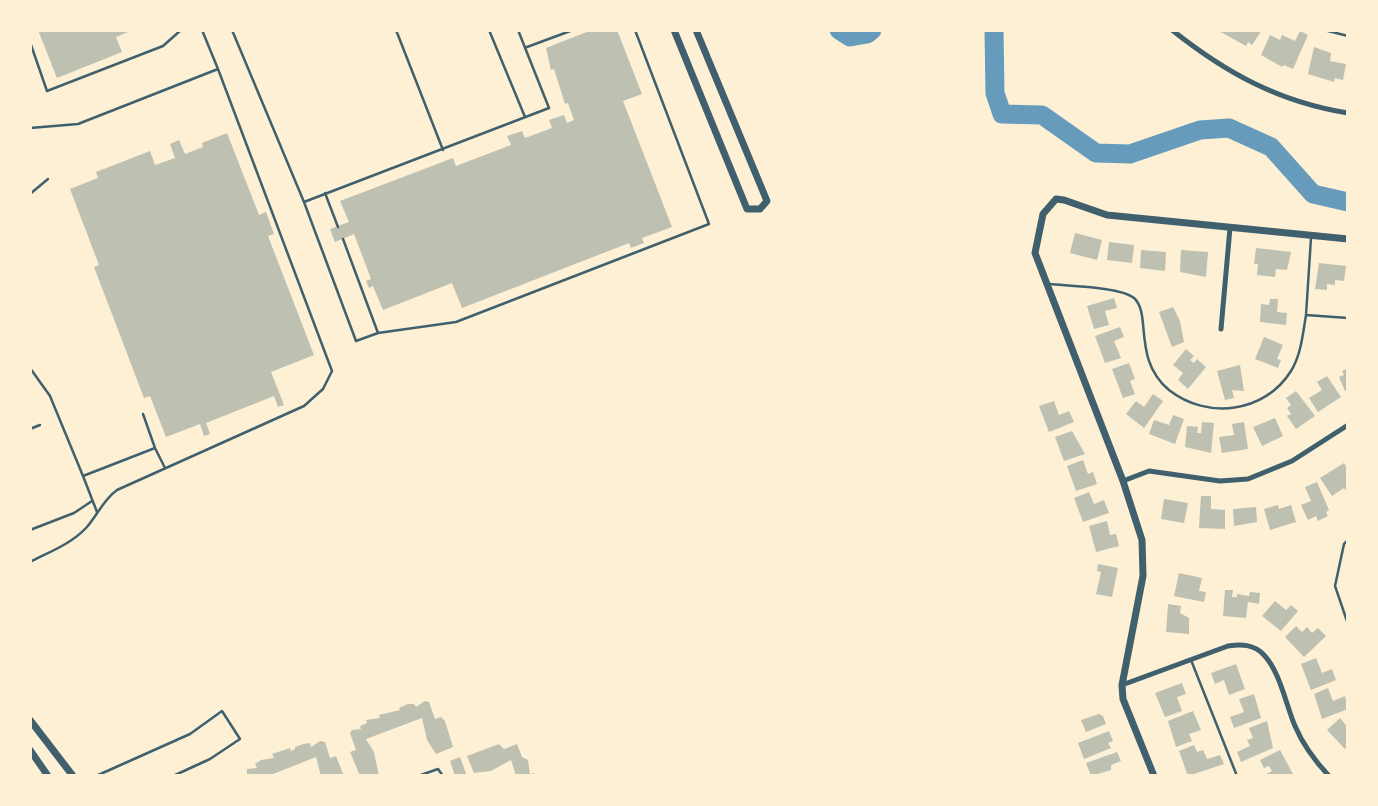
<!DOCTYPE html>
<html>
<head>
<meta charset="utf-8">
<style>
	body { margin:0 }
	#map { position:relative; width:1378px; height:806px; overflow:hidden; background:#fdf0d5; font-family:"Fira Sans",sans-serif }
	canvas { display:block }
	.frame { position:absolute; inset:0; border:32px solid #fdf0d5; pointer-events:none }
</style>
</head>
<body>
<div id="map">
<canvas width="1378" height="806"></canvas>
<div class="frame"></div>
</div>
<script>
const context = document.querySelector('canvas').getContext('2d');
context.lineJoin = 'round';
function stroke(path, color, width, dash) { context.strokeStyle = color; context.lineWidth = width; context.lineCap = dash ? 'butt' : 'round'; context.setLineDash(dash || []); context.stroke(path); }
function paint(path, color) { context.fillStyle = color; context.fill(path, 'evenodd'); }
const river = new Path2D(`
	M839 30 850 37 867 34 872 30
	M994 30 995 93 1002 114 1042 115 1096 153 1130 154 1200 130 1229 128 1271 147 1313 194 1348 202`);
const building = new Path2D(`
	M38 30H133L116 37 122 52 57 78Z
	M592 30H617L642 94 623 101 672 227 642 238 644 243 631 248 629 243 462 308 452 283 383 310 373 286 369 288 366 281 371 279 354 234 335 242 330 229 349 222 340 201 453 158 456 166 511 145 507 136 522 131 525 138 552 128 549 120 564 115 567 123 574 120 568 103 565 104 554 69 551 70 546 48Z
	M1217 30H1262L1252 45 1248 42 1246 46Z
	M1300 31 1308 35 1293 69 1284 65 1282 67 1261 55 1270 35 1280 40 1282 35 1295 41Z
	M1314 47 1331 53 1330 61 1346 64 1343 80 1335 78 1334 82 1308 74Z
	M227 133 259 215 266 212 274 234 268 236 314 355 271 372 284 405 278 407 274 396 206 423 210 434 204 436 200 424 166 437 150 396 144 398 94 267 99 265 70 189 98 178 96 172 150 151 155 165 175 158 170 144 179 140 185 154 203 147 202 143Z
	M1075 233 1102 240 1097 260 1070 253Z
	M1109 242 1134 245 1132 263 1107 260Z
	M1256 248 1291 252 1287 270 1276 269 1275 277 1257 275 1258 264H1254Z
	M1141 250 1166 252 1165 271 1140 268Z
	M1181 250 1208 252 1206 277 1180 272Z
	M1319 263 1346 266 1344 281 1335 280V285L1327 284V290L1315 289Z
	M1114 298 1117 308 1105 311 1109 325 1094 329 1087 306Z
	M1270 299H1278L1277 312 1287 313 1286 325 1260 322 1261 304 1269 305Z
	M1173 307 1180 321 1184 342 1172 347 1159 312Z
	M1120 327 1124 337 1114 341 1121 358 1105 363 1095 336Z
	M1264 337 1283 345 1277 359 1281 360 1278 368 1255 359Z
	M1186 349 1194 356 1190 360 1194 363 1197 359 1206 367 1188 389 1178 380 1183 373 1173 365Z
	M1129 363 1135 379 1130 381 1135 394 1123 398 1112 369Z
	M1240 365 1244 391 1232 390 1234 398 1225 400 1217 371Z
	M1348 368V390L1345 391 1339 377 1344 375 1342 371Z
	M1327 376 1341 397 1318 412 1309 398 1322 390 1317 382Z
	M1296 391 1315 416 1296 429 1287 416 1291 414 1287 408 1291 405 1286 398Z
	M1153 394 1163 401 1144 428 1126 414 1136 401 1144 407Z
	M1054 401 1059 415 1069 411 1074 422 1049 432 1039 406Z
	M1173 415 1184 419 1175 444 1149 434 1154 420 1169 425Z
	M1275 418 1283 436 1262 446 1253 427Z
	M1202 422 1214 423 1211 453 1185 447 1187 426 1198 427 1197 433H1201Z
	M1244 422 1248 449 1222 453 1219 437 1234 435 1232 424Z
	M1072 431 1085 454 1064 461 1055 437Z
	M1083 460 1088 474 1093 472 1097 484 1076 491 1067 466Z
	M1344 463 1348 470V494L1344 488 1332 496 1320 478Z
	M1317 482 1329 510 1326 512 1328 516 1318 521 1316 516 1308 520 1301 505 1311 501 1305 487Z
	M1089 492 1094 504 1104 500 1109 513 1083 522 1074 498Z
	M1201 496H1211V509L1225 510V529L1199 528Z
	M1164 499 1188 503 1184 523 1161 519Z
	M1278 505 1279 509 1291 505 1296 522 1270 530 1264 509Z
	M1256 507 1257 522 1234 526 1233 509Z
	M1107 521 1110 535 1116 534 1119 546 1096 552 1089 526Z
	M1098 564 1118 568 1112 597 1096 594 1101 572 1097 571Z
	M1179 573 1202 578 1199 591 1206 592 1204 602 1174 596Z
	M1225 590H1233L1232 597H1237V594L1249 596 1250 592 1260 593 1259 604 1248 602 1246 618 1223 616Z
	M1275 601 1286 610 1291 605 1298 611 1281 631 1262 616Z
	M1168 604 1181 606 1180 613 1189 618V634L1166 632Z
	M1296 626 1302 632 1307 627 1312 633 1318 628 1326 636 1304 657 1285 637Z
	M1316 658 1322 673 1332 669 1336 680 1311 690 1301 664Z
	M1236 664 1245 689 1229 695 1224 680 1215 684 1211 673Z
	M1182 683 1186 694 1177 697 1182 711 1165 717 1155 693Z
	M1328 688 1333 701 1345 696 1348 709 1322 719 1314 694Z
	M1254 694 1261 718 1234 728 1230 717 1244 712 1239 699Z
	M425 701 429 702 435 719 441 717 445 721 453 747 436 754 427 740 422 718 366 739 374 752 379 776H360L350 752 356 750 350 733 352 730 361 729 360 726 367 723 366 720 380 718 379 715 400 710 399 708 408 704H414L416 707Z
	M1193 711 1201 730 1189 734 1192 741 1176 747 1168 721Z
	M1099 714 1103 716 1106 724 1086 732 1081 720Z
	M1340 718 1348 728V746L1345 749 1327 730Z
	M1267 721 1273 748 1241 762 1237 752 1250 746 1247 740 1253 738 1249 728Z
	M1109 731 1113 741 1108 743 1111 748 1084 759 1078 743Z
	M320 741 325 742 330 758 336 756 344 776H321L316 757 268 776H247V769L257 768 255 764 261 760 274 758 272 754 290 748 291 751 295 749V747L303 744 310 743 311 747Z
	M499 744 504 749 517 744 522 757 528 760 530 774 534 773 535 776H516L511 760 491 771 474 773 467 756Z
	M1194 745 1197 752 1203 750 1207 759 1220 755 1224 764 1188 776 1179 751Z
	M1280 750 1293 774 1262 776 1272 771 1269 766 1264 768 1260 760Z
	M1117 752 1121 761 1111 765V770L1091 776 1086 763Z
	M460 757 467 776H455L450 761Z`);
const service = new Path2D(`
	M202 30 218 69
	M232 30 304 202 356 341 378 333 456 322 709 224 635 30
	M396 30 443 150
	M489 30 525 117
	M1324 30 1348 36
	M30 42 47 91 163 46 181 30
	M527 47 573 30
	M30 128 78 124 218 69 332 371 323 389 304 406 117 490C103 500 97 516 86 528 71 544 49 552 30 562
	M325 193 338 227
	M30 194 48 179
	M304 202 549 108 518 30
	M1311 238 1306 315 1348 318
	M343 239 378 333
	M1050 284C1069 286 1121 287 1134 298 1152 314 1132 359 1169 390 1207 420 1265 413 1291 371 1301 355 1303 333 1306 315
	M30 368 50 396 83 476 155 448 165 468
	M143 414 155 448
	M30 429 40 425
	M83 476 97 512
	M30 530 74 513 92 501
	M1348 540 1344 544 1335 586 1348 624
	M1191 660 1237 776
	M96 776 190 734 222 711 240 739 210 759 173 776
	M418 776 438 769 443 776`);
const minor = new Path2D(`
	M1172 30C1226 73 1279 102 1348 113
	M1221 329 1230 228
	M1123 481 1149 471 1220 481 1248 479 1292 461 1348 425
	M1122 685 1228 646C1241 644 1254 644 1264 655 1280 672 1286 705 1295 726 1303 745 1315 761 1329 776`);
const tertiary = new Path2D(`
	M674 30 747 209H760L767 201 696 30
	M30 720 73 776
	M30 750 48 776
	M1154 776 1123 699 1122 685 1143 576 1142 540 1123 481 1035 253 1043 214 1056 199 1064 200 1107 215 1348 239`);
stroke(river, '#669bbc', 19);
paint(building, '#bec0b2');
stroke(service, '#3f606c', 2.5);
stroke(minor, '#3f606c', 5);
stroke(tertiary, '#3f606c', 7);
</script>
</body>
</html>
